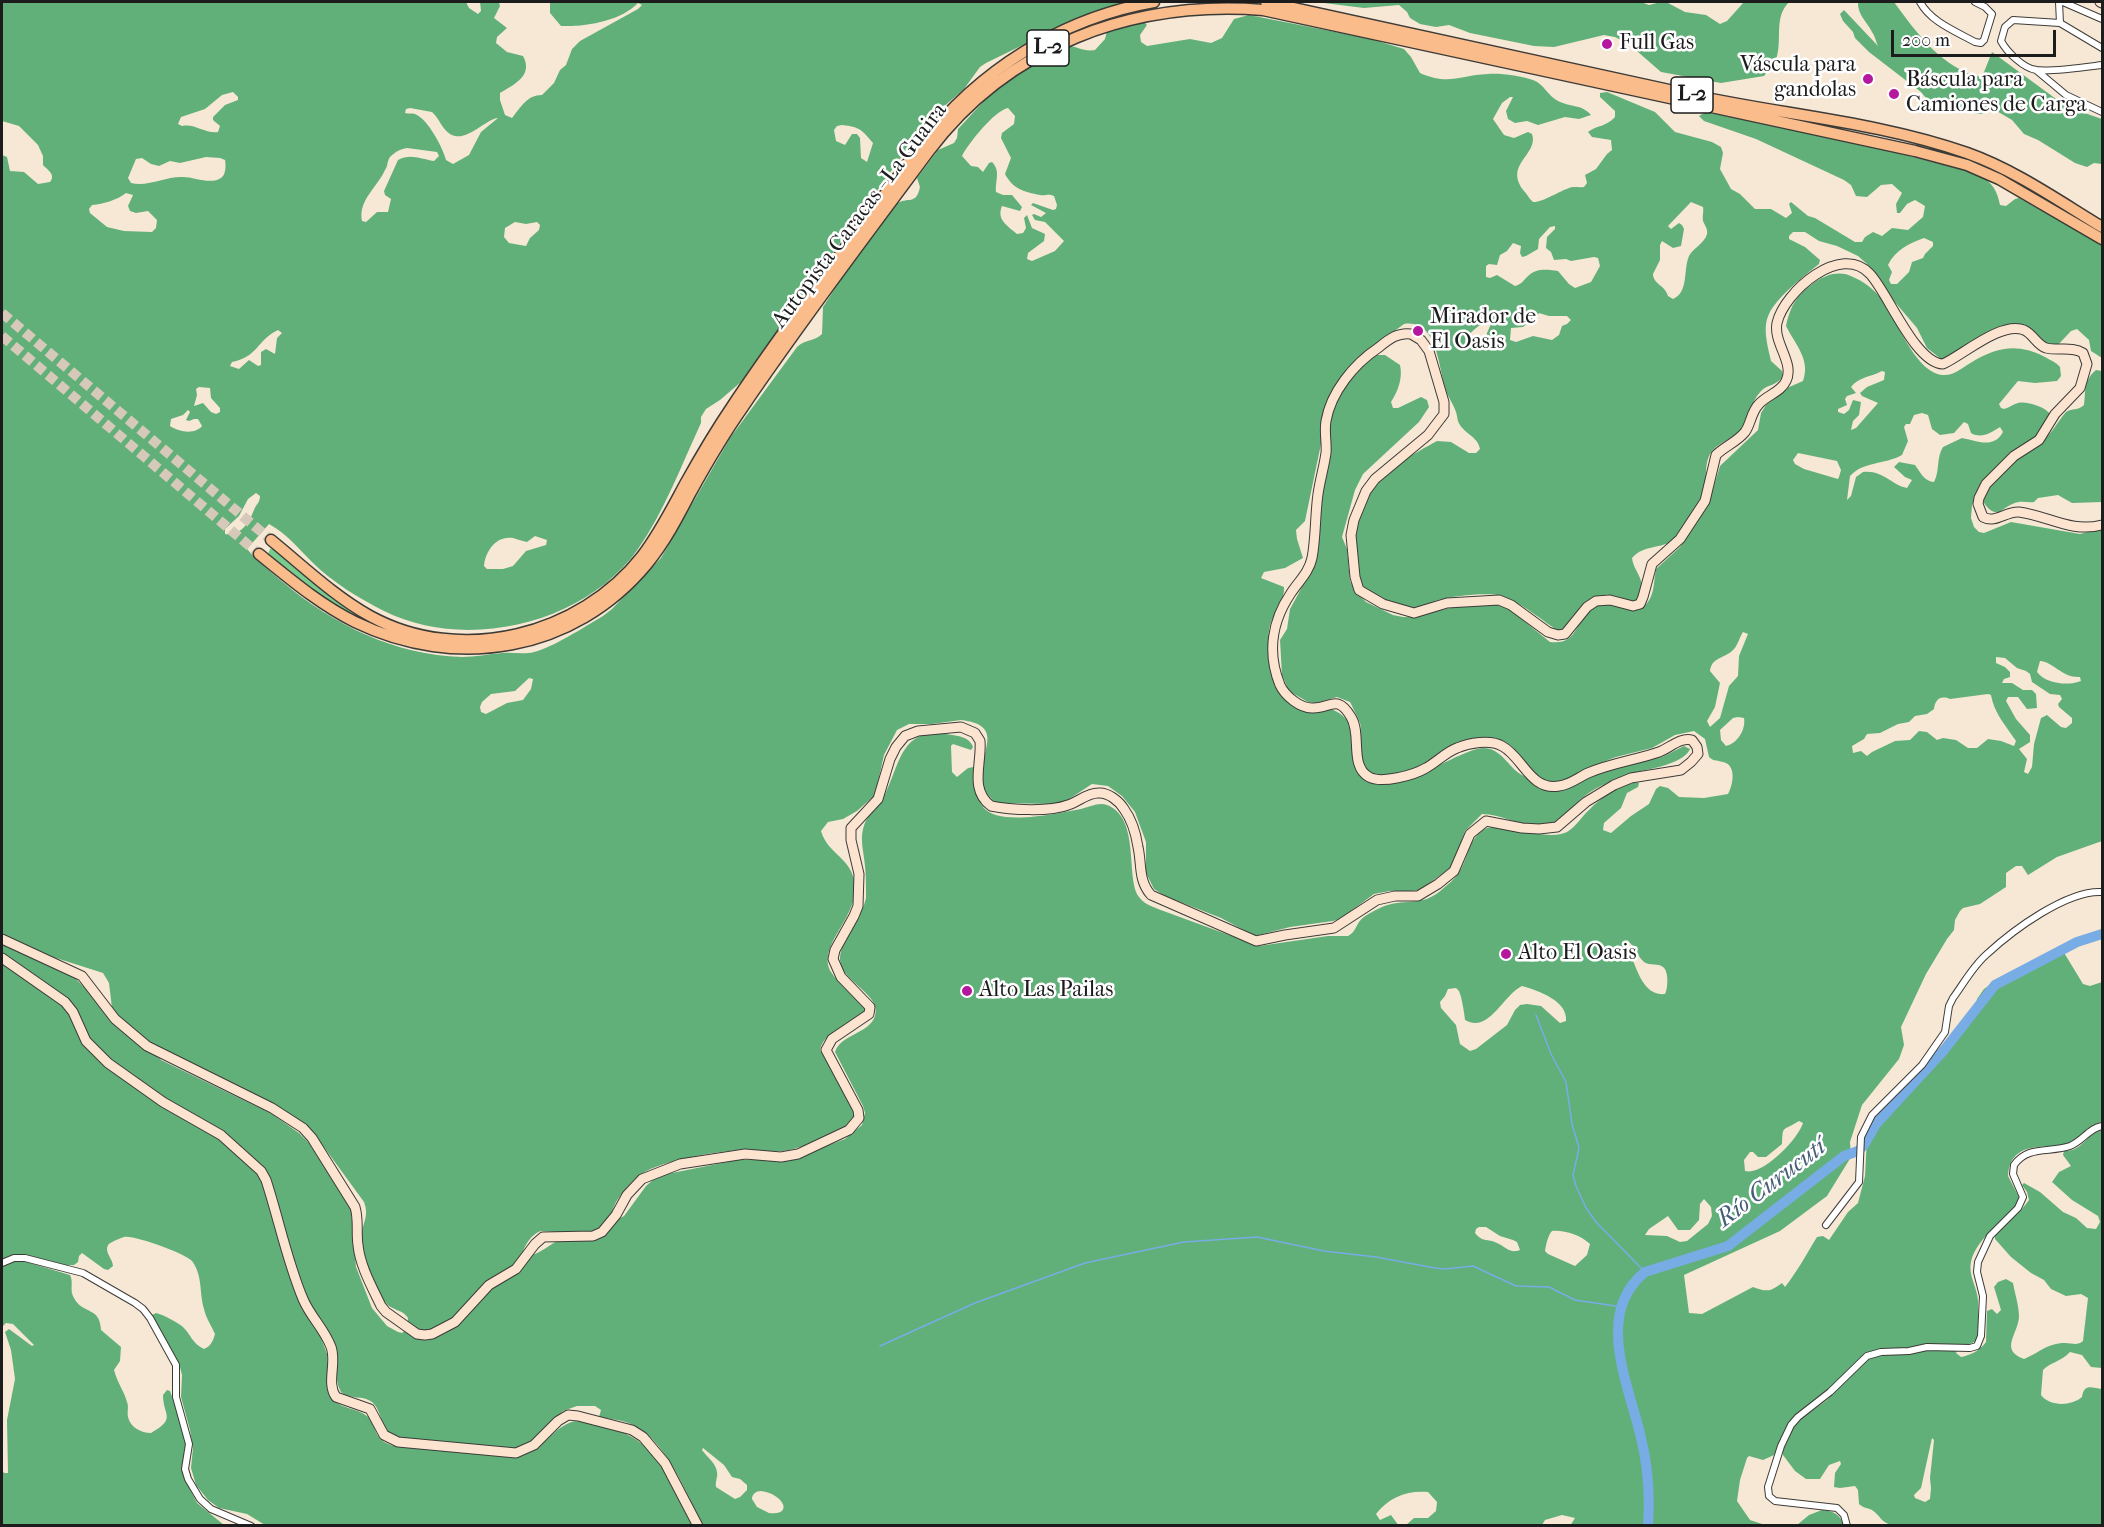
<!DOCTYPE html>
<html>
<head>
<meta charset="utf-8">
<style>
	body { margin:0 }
	#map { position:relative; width:2104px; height:1527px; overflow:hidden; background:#f7e8d5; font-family:"IM FELL French Canon",serif }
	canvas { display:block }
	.frame { position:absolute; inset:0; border:3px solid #1c1c1c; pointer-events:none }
	.scale { position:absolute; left:1891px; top:30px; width:165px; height:27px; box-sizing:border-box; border:3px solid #1c1c1c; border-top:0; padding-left:8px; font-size:18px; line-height:21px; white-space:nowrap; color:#1c1c1c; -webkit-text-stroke:4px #fff; paint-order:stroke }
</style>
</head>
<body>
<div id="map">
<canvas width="2104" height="1527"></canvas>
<div class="frame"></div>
<div class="scale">200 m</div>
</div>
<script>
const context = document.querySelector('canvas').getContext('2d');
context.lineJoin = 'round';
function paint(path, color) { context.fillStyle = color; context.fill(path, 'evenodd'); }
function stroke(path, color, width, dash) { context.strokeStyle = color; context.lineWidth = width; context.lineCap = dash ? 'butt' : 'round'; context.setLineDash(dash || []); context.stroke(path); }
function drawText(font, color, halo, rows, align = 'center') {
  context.font = font + ' "IM FELL French Canon",serif'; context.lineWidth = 5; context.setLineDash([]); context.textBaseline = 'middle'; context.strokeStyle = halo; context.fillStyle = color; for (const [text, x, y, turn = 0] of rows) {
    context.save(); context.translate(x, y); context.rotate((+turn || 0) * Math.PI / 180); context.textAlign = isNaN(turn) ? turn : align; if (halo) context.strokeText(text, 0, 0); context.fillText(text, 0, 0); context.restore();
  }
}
const green = new Path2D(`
	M274 548 378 625 377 627C336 610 302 583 268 554L270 549Z`);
const forest = new Path2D(`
	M2 2H466L469 8 478 14 481 11 480 2H499L500 6 494 18 507 28 497 37 496 43 507 52 523 56C534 76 513 85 500 93V100L505 115 512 118C521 107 527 95 542 95L554 83 560 70 566 65 572 49 580 41 638 9 642 5 638 3C621 21 586 27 561 26L550 13V2H1123L1072 21 986 63 980 67 964 89 926 122 741 382 720 400 706 409 701 417V423C681 466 665 510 638 549 585 624 466 652 384 611 360 599 332 582 313 563 299 549 287 534 269 524L247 549C258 562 271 572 284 583 334 625 395 655 462 657 475 657 489 654 502 653 513 652 524 655 534 652 554 647 584 627 603 616L612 609 661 558 730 438 797 347C805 339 814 342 822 334L823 307 845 273 896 204C908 196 916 206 920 187L917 178 938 150 954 143 957 138 958 129 995 89 1065 45C1076 46 1084 52 1095 50L1105 39 1107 31 1144 22 1147 25 1140 35 1141 42 1147 46 1190 39 1211 43 1222 38 1234 19 1249 15 1371 39 1404 49 1411 57 1420 73C1450 86 1459 75 1488 74 1501 73 1521 76 1533 80 1544 84 1548 96 1558 101 1569 107 1582 104 1591 115L1579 119 1565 117 1538 125 1527 121 1515 123 1508 119 1506 111 1513 97H1510L1502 103 1493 119 1504 135 1514 138 1528 132 1532 134C1539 155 1503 164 1524 191 1528 195 1529 199 1533 202 1541 203 1560 191 1569 188 1574 186 1578 188 1584 187L1587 183 1585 175 1596 169 1607 154 1612 150 1611 140 1592 137 1588 132C1597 125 1606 127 1615 117V111L1600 97V93L1607 92 1655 112 1675 132 1712 142 1721 147 1723 153 1720 169 1731 189 1740 194 1755 209H1771L1786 218 1792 213 1789 204 1791 202 1808 216 1815 218 1855 242H1862L1865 237 1873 232 1882 236 1892 228 1908 230 1923 217 1925 206 1915 200 1907 204 1900 213H1897L1896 204 1902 193 1892 184 1881 185 1867 197 1856 196 1851 185 1844 180 1756 139 1704 121 1699 116 1706 112 1863 144 1974 173C1991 180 1997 189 2000 205L2006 206 2015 199 2019 198 2102 245V358L2091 351 2089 340 2077 329 2071 331 2056 347 2050 348 2014 326 1947 357 1941 359 1927 348 1917 328 1888 294 1867 264 1858 256 1837 246 1819 241 1805 232H1793L1789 236V239L1805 247 1820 260 1819 264C1805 275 1776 298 1769 314 1762 328 1768 347 1771 361L1782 371 1783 376C1777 386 1768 384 1761 391 1750 402 1750 420 1739 431 1731 440 1716 443 1710 454 1704 465 1707 478 1705 490 1703 501 1683 528 1676 537 1666 550 1645 543 1632 558 1634 574 1650 581 1636 601L1633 602C1625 599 1617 595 1609 595 1602 594 1588 599 1582 605 1574 613 1572 632 1557 630 1540 619 1516 598 1497 595 1482 593 1453 596 1438 600 1431 602 1424 608 1417 609 1405 611 1370 595 1363 586 1356 578 1353 538 1356 528 1360 515 1364 501 1372 490 1387 468 1415 453 1437 441L1451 442 1469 453H1476L1480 449C1478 436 1462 433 1458 421 1457 418 1457 415 1456 412 1453 403 1447 396 1445 387 1438 365 1437 319 1404 324L1362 355 1332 390 1322 425 1321 444 1305 521 1296 530 1297 539 1303 558 1285 568 1264 572 1261 578 1284 587C1285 601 1274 613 1270 625 1266 639 1270 681 1279 692 1295 713 1328 699 1345 718 1360 734 1345 757 1359 774 1366 782 1374 780 1384 779 1394 778 1406 778 1416 775 1432 770 1470 748 1483 748 1504 748 1510 773 1527 777 1521 751 1509 735 1480 738 1473 739 1465 739 1458 742 1430 755 1421 773 1387 775 1381 775 1374 775 1369 772 1355 761 1364 737 1360 723 1357 716 1353 708 1350 702L1337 697 1316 703 1308 702 1289 691 1282 675 1280 640 1287 629 1290 609 1313 567 1331 413 1342 390 1368 359 1377 355H1385L1400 365C1403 378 1398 391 1391 402L1393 408H1398L1421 397 1427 400 1429 407 1419 422 1363 474 1355 490 1342 537 1347 549 1350 581 1354 589 1366 602 1393 615 1403 617H1411L1459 606 1495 604 1509 609 1550 642C1581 646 1574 616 1596 606 1607 600 1626 610 1639 610 1655 600 1653 587 1656 569L1680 547 1708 505 1720 466 1758 430 1761 413 1766 405 1787 388 1803 381C1811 360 1795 344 1786 326 1791 304 1797 295 1815 282 1826 274 1841 270 1853 277 1863 281 1872 288 1879 296 1896 315 1914 373 1943 375 1954 376 1963 367 1972 362 1998 347 2017 343 2045 357 2050 360 2056 362 2060 367L2061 376 2057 381 2035 383 2018 381 1999 404 2001 408 2004 409C2009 408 2013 404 2018 403 2027 401 2045 407 2050 414L2038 435 2007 458 1979 487 1972 505 1971 518 1974 527 1979 532 1984 533 2011 522 2080 534 2102 528V841L2057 857 2028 875 2022 866H2016L2006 873V887L1980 904 1963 908 1960 911 1955 920 1954 930 1947 939 1926 974 1901 1027 1904 1045 1899 1059 1862 1105 1850 1142 1851 1157 1827 1196 1780 1231 1684 1275 1689 1313 1702 1314 1753 1287C1767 1292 1770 1292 1782 1283L1785 1287C1798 1270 1806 1255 1817 1237L1823 1236 1829 1240 1848 1212 1858 1203 1865 1176 1867 1138 1871 1122 1882 1110 1909 1091 1931 1071 1936 1057 1944 1046 1958 1036 1972 1020 1975 1015 1977 999 1984 989 2004 975 2016 972 2051 954 2063 951 2083 984 2090 986 2102 982V1122C2084 1126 2085 1135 2071 1142 2050 1152 2011 1136 2008 1176L2020 1199C2009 1220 1977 1235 1971 1262 1968 1275 1977 1287 1978 1300 1978 1312 1978 1325 1978 1338 1972 1347 1961 1343 1956 1353L1961 1357C1971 1355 1979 1351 1986 1342L1987 1311 1992 1309 1997 1314 2001 1310 1994 1287 1998 1282 2006 1279 2013 1283C2015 1294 2019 1306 2019 1317 2018 1334 1999 1350 2024 1359 2039 1353 2047 1343 2065 1343 2073 1343 2077 1346 2083 1341L2088 1298 2081 1294 2066 1296 2051 1289 2044 1280 2031 1273 2011 1257 1995 1239V1235L2022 1209 2029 1200 2027 1192 2022 1185 2024 1183 2040 1192 2063 1212 2076 1218 2087 1228 2096 1229 2100 1222 2098 1216 2072 1200 2052 1182 2059 1172 2071 1166 2063 1155 2064 1151C2082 1152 2086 1134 2102 1130V1368L2091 1367 2082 1355 2070 1352C2062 1361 2051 1362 2043 1370L2041 1395C2050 1407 2072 1406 2082 1397 2084 1383 2092 1388 2102 1389V1525H1892C1880 1522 1881 1516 1872 1510 1868 1508 1863 1508 1859 1504L1858 1490 1855 1486 1840 1488 1834 1487 1835 1473 1841 1464 1840 1461 1829 1465 1820 1479H1806L1795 1471 1783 1455V1448L1795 1423 1827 1400 1865 1360 1863 1357 1860 1358 1834 1385 1794 1416 1774 1455 1763 1460 1749 1456 1747 1458 1740 1480 1737 1501 1750 1520 1765 1525 1570 1526 1575 1518 1562 1515 1545 1520 1542 1525H1406L1414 1518H1428L1436 1511 1437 1502 1428 1492C1408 1490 1389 1497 1376 1514L1380 1520 1391 1515 1399 1526 702 1525C687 1494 667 1443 635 1426 624 1420 611 1419 599 1417L601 1410 595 1406H577L563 1411 519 1455C544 1450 549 1432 569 1423 577 1419 587 1423 596 1425 609 1428 623 1431 635 1439 664 1456 679 1497 694 1525H265L247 1514 219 1508 208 1500 196 1485 191 1468 193 1448 190 1430 181 1397 182 1375 180 1367 152 1315 156 1313C164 1315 177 1322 183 1327 192 1336 191 1342 204 1349 211 1346 213 1341 215 1334 211 1325 206 1318 204 1309 199 1292 203 1276 192 1261 187 1254 132 1234 124 1237 121 1238 110 1242 108 1245 104 1252 113 1259 113 1266L108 1270 104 1269 82 1253 79 1256 78 1262 74 1265H66L31 1256H26L23 1259 30 1263 70 1275C74 1282 69 1290 74 1298 83 1315 100 1306 101 1330L121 1347 120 1361 114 1370C117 1382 124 1391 127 1402 129 1407 127 1411 128 1417 130 1427 141 1433 151 1433 177 1418 163 1416 163 1395L167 1390 170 1391 180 1418 186 1444 183 1471 189 1487 197 1503 224 1525H2V1470L4 1473H8L7 1420 15 1379 11 1350 5 1332 9 1329 32 1346 34 1345 13 1324 6 1323 2 1327V155L7 157 10 171 24 172 38 184 50 182C56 175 48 170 43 165V156L38 145 19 126 2 121ZM233 92 238 97V100L225 105 213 117V120L220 126 218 132C205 134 195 123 182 126L178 124 181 117 205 109 222 95ZM410 108 432 112C439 118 442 129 450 134 466 144 485 119 498 118L481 132 469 155 453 164 446 160C443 148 428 119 415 114 412 113 409 114 405 113L406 109ZM1008 108 1015 116 1014 124 1002 133 1001 138 1011 158 1005 174C1013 189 1024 192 1040 195 1046 196 1048 193 1054 196L1057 205 1056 209 1053 210 1033 203 1031 205 1046 213 1041 217 1034 214 1032 215 1035 220 1045 222 1064 241 1055 251 1032 261 1027 259 1028 253 1044 241 1045 234 1032 228 1027 215 1024 218 1026 228 1023 233 1017 234C1008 226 996 220 1002 206L1020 211 1022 207 1012 195H1003L996 192C995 181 1001 171 992 162L989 163 983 172 978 167 971 166 962 156C968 144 995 110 1008 108ZM842 125C860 127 861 129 873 143L867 162 861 158 860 138 857 134H852L845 145 836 141 834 130 837 126ZM407 148 437 152 439 156 434 161C421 159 410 153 398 160L384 191 385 195 391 199 388 212H377L366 222 362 221C358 200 377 188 385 170 388 166 387 161 390 157 395 152 400 149 407 148ZM206 157 220 158 225 160C226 165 226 175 221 178 211 185 194 177 183 177 166 176 149 187 131 183L128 178 136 159 142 158 151 164 159 166 170 161 180 163ZM126 193 133 195 128 206 130 211 136 213 148 211 157 220 156 228 152 232 124 231 107 227 90 213 89 209 92 205C104 204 117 200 126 193ZM1691 202 1703 207C1704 211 1702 216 1703 221 1705 226 1708 229 1707 234 1705 243 1693 248 1689 256 1683 270 1689 292 1673 299L1668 296C1665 285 1653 284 1653 274L1660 260V245L1662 241 1673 248 1681 246 1684 229 1682 225 1679 223 1671 229 1668 226ZM515 222 526 224 537 222 540 225 539 230 530 238 526 246 509 243 504 237 505 228ZM1555 226V229L1547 237 1546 248 1551 252 1554 260 1566 259 1571 261 1594 257 1598 258 1600 266 1591 282 1575 288 1569 284 1558 271C1547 269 1535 268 1527 277 1523 281 1522 284 1515 286L1497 275 1490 278 1486 277V266L1489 264 1497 265 1500 255 1507 251 1513 243 1521 246 1520 253 1522 257 1526 256 1538 249 1539 239 1550 227ZM1924 238 1933 242V246L1925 254 1923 258 1912 262 1909 272 1897 284H1891L1889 280 1892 272 1888 265C1895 250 1910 243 1924 238ZM1539 313 1549 316H1567L1571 320 1567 324 1562 326 1559 335 1552 340 1533 336 1516 342 1510 340 1511 328 1523 327 1529 322 1535 321ZM1488 321 1491 324 1487 333 1485 348C1478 351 1470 348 1465 341 1470 332 1478 325 1488 321ZM278 330 282 333 277 338 275 354 266 349 261 352V365L258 366 249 360 239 369 230 366 232 362C258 357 257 340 278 330ZM1882 371 1885 372 1884 380 1867 387 1860 393 1862 396 1878 403 1856 428 1851 430 1853 421 1859 415 1861 402 1853 400 1849 410 1844 414 1838 412V409L1847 405 1845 399 1847 396 1856 393 1851 387C1858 377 1871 377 1882 371ZM199 387 210 388 211 398 220 408V412L216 414 211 412 203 403 194 406 197 395 196 389ZM188 410 190 412 186 420 189 421 194 419H198L202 426C195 435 179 432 170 426L171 419 183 415ZM1922 413 1928 415 1932 429 1940 435 1954 433 1964 422 1968 424 1971 433C1981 439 1991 433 2000 427L2003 432C1994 449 1977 441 1962 438L1943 447C1936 458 1940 471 1934 482 1925 482 1920 472 1915 465L1899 462 1894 467 1905 477 1912 480 1907 488C1891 485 1884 470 1863 472L1856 477 1851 496 1847 500 1850 476C1864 461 1884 465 1902 455L1908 441 1904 427 1906 424H1910L1914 415ZM1798 453 1837 461 1841 470 1839 477 1838 479 1804 469 1795 464 1793 460ZM256 493 260 496C260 503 256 504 254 510 249 522 242 536 225 534V529L239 516 248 499ZM535 536 547 540 546 545 526 551 513 566 503 569H487L484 566C485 552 496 535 513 538 517 539 521 541 527 542ZM1743 632 1748 634 1739 656 1738 676 1729 686 1720 718 1710 727 1707 721 1715 707 1720 683 1710 671C1712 657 1723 659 1732 651 1738 646 1739 638 1743 632ZM1996 657 2005 658 2017 668 2026 671 2030 674 2032 682 2050 694 2060 695 2062 699 2058 704 2059 707 2072 718V723L2066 728 2061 727 2047 715 2041 718 2034 744 2032 767 2028 774 2024 772 2027 759 2019 749 2030 742V735L2016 719 2006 701 2008 697H2018L2027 709 2037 708 2036 694 2032 690H2023L2012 683H2002L2004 679 2010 677V672L2005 667 1996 663ZM2040 661C2054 662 2062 678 2080 677L2081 681C2068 686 2046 684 2037 672ZM529 678 533 679 531 689 523 700 507 703 486 714 481 712 480 707 482 702 491 694 515 691ZM1988 694 1991 695C1994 713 2006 726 2016 741L2014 746 2001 741 1988 739 1977 748H1968L1956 740 1943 738 1937 740 1927 732 1919 731 1910 740 1895 741 1872 752 1867 756 1861 751 1853 753 1852 746 1864 739 1867 734 1880 733 1898 724 1909 722 1915 716 1927 714 1934 709C1935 700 1940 695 1950 699ZM1738 717 1744 718C1746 729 1738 743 1726 746L1721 740 1720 730 1733 718ZM961 720C1003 725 983 748 981 774 980 786 987 795 996 803L1054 804 1063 803 1092 784 1108 786 1122 796 1135 812 1146 842V873L1154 889 1165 896 1221 918 1255 936 1290 927 1333 921 1340 919 1374 894 1390 891 1404 892 1420 890 1450 868 1455 859 1465 831 1482 814C1504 814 1523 830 1550 824 1566 820 1573 804 1586 795 1597 787 1611 781 1623 776 1640 769 1682 767 1690 749L1684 746 1662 757 1590 767 1616 757 1652 748 1675 735 1694 731 1705 739 1709 757C1714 762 1717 760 1723 762 1737 765 1733 785 1728 794L1704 798 1679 797 1668 788 1660 786 1656 789 1649 804 1631 816 1611 833 1603 830 1604 823 1621 808 1627 793 1638 787 1639 783C1623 781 1601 798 1590 809 1582 816 1576 827 1567 832 1550 841 1507 826 1487 828 1469 837 1470 853 1461 869 1456 879 1447 885 1439 892 1420 907 1403 898 1382 907 1374 911 1364 915 1359 922 1355 928 1355 932 1348 936H1328L1259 946 1158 909C1151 906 1143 903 1139 897 1125 878 1141 818 1107 805 1099 802 1089 807 1081 809 1059 813 998 827 983 807 975 797 975 780 974 767L968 768 957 777 952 772 951 746 953 744 971 750 973 747C969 736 957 736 946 734 901 727 900 764 885 794 878 806 866 815 863 829 860 841 864 853 865 866 866 876 866 887 866 898L864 905C856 921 840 941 840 960 841 982 882 994 875 1016 869 1034 841 1034 835 1052L863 1106 865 1113 862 1125 845 1139 789 1160H737L667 1174 653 1180 646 1186 624 1216 615 1221 612 1218C611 1207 618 1198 625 1190 630 1184 635 1178 641 1174 663 1160 717 1151 743 1150 759 1150 774 1153 789 1150 811 1145 839 1134 855 1118L853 1106 820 1050C825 1026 858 1029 867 1008 855 997 839 985 831 972 816 946 858 918 855 885 852 857 828 855 821 831L828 822 843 819 857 811 875 795 884 755 897 730 909 724H932ZM1627 940C1634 945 1637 956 1644 962 1650 966 1658 963 1663 967 1669 971 1668 989 1665 994 1640 997 1634 958 1626 942ZM31 950 103 973 109 983 112 1008 91 994 73 976 23 953ZM1522 986C1539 991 1568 1001 1566 1021L1560 1023 1541 1006 1527 1004 1520 1005 1515 1010 1507 1025 1476 1049 1470 1051 1460 1044 1456 1025 1441 1008 1440 1002 1445 996 1448 989 1456 988 1459 991C1462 998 1464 1012 1465 1020 1489 1034 1503 995 1522 986ZM157 1055 305 1125 313 1132 364 1202C370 1218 361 1223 362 1238 362 1253 376 1296 389 1306 396 1311 403 1310 408 1318L407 1329 402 1333 398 1332 387 1326 372 1308 356 1267 351 1210 309 1143 299 1133 272 1114 161 1060ZM1799 1121 1803 1123C1798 1139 1763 1176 1745 1171L1744 1160 1750 1152H1753L1758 1157H1766L1782 1144C1783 1124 1782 1132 1799 1121ZM1704 1199 1711 1207 1712 1216 1708 1224 1687 1241 1680 1242 1667 1236 1645 1235 1649 1229 1668 1216 1678 1230H1690L1699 1220 1700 1204ZM1479 1227H1486L1500 1236 1513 1240 1517 1242 1520 1250C1510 1254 1506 1247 1497 1243 1487 1238 1483 1243 1475 1233L1476 1229ZM541 1231 556 1232 562 1239C550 1243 538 1257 526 1255L523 1251C527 1242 532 1234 541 1231ZM1552 1231C1565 1230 1580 1235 1590 1244L1587 1255 1575 1266 1548 1254 1545 1251C1546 1245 1548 1235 1552 1231ZM327 1331C346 1354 330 1371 341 1392 350 1400 363 1395 372 1402 380 1409 380 1419 385 1428 389 1436 404 1442 412 1447 398 1447 383 1447 376 1432 373 1425 373 1420 367 1416 355 1407 340 1409 330 1397L327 1354 319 1332ZM1932 1438 1934 1440 1930 1478 1931 1488 1930 1499 1925 1502 1915 1498 1914 1495 1921 1488ZM703 1448 724 1465 732 1477 740 1479 747 1485V1490L740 1497 735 1499 716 1487C715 1481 718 1477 717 1472 716 1463 707 1457 702 1450ZM761 1491C784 1494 794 1516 769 1513L757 1507 752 1499C752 1494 756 1491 761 1491Z
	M1316 2H1641L1649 5 1661 2 1668 3 1685 12 1706 15 1720 24 1727 21 1744 2H1789C1774 17 1782 38 1777 56 1775 64 1769 70 1764 76L1721 83 1661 72 1630 45 1615 37 1604 35 1554 47 1534 46 1470 33 1449 25 1436 27 1420 24 1410 18 1407 12 1399 5 1364 8Z
	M1858 2H1894C1916 32 1943 70 1982 77L1992 52 2067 107 2102 119V164L2094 163 2087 167 2075 163 2038 140 2024 134 2012 120 1995 110 1980 114 1939 108 1930 103 1921 92 1869 52 1855 38 1853 32 1843 21 1840 14 1844 10 1878 46C1876 42 1875 36 1872 32 1867 22 1857 14 1858 2Z
	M2096 370 2102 371V502L2072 503 2058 495 2038 498 2034 502C2029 503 2024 501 2019 502 2003 504 1998 523 1984 503 1981 477 2027 455 2043 441 2052 433 2058 421 2066 412 2072 408 2078 411 2084 405 2086 391 2083 381 2096 370Z
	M1822 1510C1833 1511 1840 1514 1844 1525H1797L1809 1515Z`);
const stream = new Path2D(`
	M1536 1015 1551 1054 1566 1082 1572 1124 1579 1148 1573 1175 1576 1186 1586 1208 1596 1222 1645 1272
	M880 1346 975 1303 1085 1263 1184 1242 1257 1237 1324 1251 1376 1257 1435 1268 1445 1269 1473 1266 1516 1286 1549 1287 1575 1300 1622 1307`);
const river = new Path2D(`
	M1648 1526C1650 1497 1648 1466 1641 1438 1630 1387 1593 1314 1645 1272L1728 1246 1844 1156 1858 1151 1864 1145 1876 1124 1944 1050 1995 985 2077 942 2102 934`);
const trunkTunnel = new Path2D(`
	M2 313 271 540
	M2 336 259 554`);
const minor = new Path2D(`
	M1920 2C1931 22 1955 31 1975 42L1981 43 1984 40 1992 14 1985 7 1975 2
	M2059 2 2060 23
	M2063 2 2102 19
	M2102 48 2060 23 2013 20 2005 27 2001 41C2007 52 2023 68 2036 70 2052 72 2086 67 2102 65
	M2036 70 2066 95 2102 112
	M1826 1225 1859 1182 1861 1137 1872 1115 1922 1065 1945 1032 1949 1006 1953 998C1964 983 1973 966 1987 954 2013 930 2067 890 2102 892
	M2 1263 14 1258H25L83 1273 135 1303 143 1309 150 1318 176 1365V1397L189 1444 185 1469 188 1479 200 1499 211 1509 251 1526
	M1847 1526 1844 1515 1837 1508 1775 1501 1769 1496 1768 1487 1781 1446 1791 1425 1798 1417 1830 1392 1867 1356 1881 1352 1909 1351 1927 1347 1970 1348 1977 1346 1981 1336 1983 1296 1977 1272 1978 1262 1990 1236 2018 1208 2023 1197 2013 1174 2014 1165C2028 1145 2050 1153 2070 1146 2083 1141 2089 1128 2102 1126`);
const secondary = new Path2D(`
	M2100 2 2102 3
	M2 939 82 976 115 1019 147 1046 272 1108 303 1128 312 1138 355 1207C359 1220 356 1232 358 1245 360 1266 372 1287 381 1306L386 1312 417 1334 425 1335 432 1334 455 1322 489 1285 516 1269 535 1244 543 1237 593 1236 602 1232 616 1215 627 1195 642 1179 680 1164 745 1154 781 1157 798 1154 849 1130 859 1118 858 1110 826 1050 832 1039 869 1014 870 1007 841 977 833 959 835 950 854 916 858 906 859 874 851 840V828L878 799 890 759 896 747 905 736 918 731 961 727 975 733 980 741C982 764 969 789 991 806 1010 810 1050 812 1068 805 1078 802 1087 793 1098 793 1108 792 1119 801 1124 809 1132 820 1136 834 1138 847 1142 865 1138 880 1151 895L1256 941 1285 935 1334 928 1377 900 1395 896H1418L1438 884 1454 871 1470 834 1486 821 1522 828 1539 829 1557 827 1586 802 1614 785 1631 778 1681 770 1691 762 1698 754 1697 747 1692 740C1680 737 1670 748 1659 752 1636 760 1611 763 1588 773 1579 777 1570 785 1559 786 1530 791 1523 757 1502 746 1490 739 1469 743 1457 748 1446 752 1437 762 1426 768 1414 775 1382 784 1369 777 1349 766 1362 734 1351 717 1337 693 1330 709 1312 708 1300 708 1285 696 1280 685 1267 653 1272 621 1291 593 1299 581 1309 572 1312 558 1316 537 1315 515 1318 494 1320 480 1324 467 1326 453 1327 443 1324 432 1326 421 1331 392 1354 364 1378 348 1388 340 1397 332 1411 334L1421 340 1429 351 1444 402V414L1428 435 1375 479 1366 491 1354 520 1351 535 1355 577 1359 590 1383 604 1414 613 1447 603 1499 600 1511 605 1548 632 1558 635 1565 634 1587 607 1596 601 1610 600 1633 606 1640 604 1643 597 1652 564 1680 539 1705 501 1716 455C1725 446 1737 442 1745 432 1751 424 1751 412 1759 404 1767 395 1781 392 1786 381 1795 363 1773 343 1777 323 1784 292 1841 242 1870 274 1888 293 1915 363 1943 364 1963 355 2001 321 2024 330 2033 334 2037 345 2046 348 2059 351 2072 346 2083 353L2087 364 2080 388 2055 414 2039 440 2014 456 1986 484 1979 498 1978 504 1983 517C1995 524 2006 511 2019 512 2049 516 2071 533 2102 525
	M2 958 65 1002 73 1012 86 1041 108 1063 163 1102 221 1135 261 1171 266 1180C279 1220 287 1261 303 1299 310 1316 325 1330 331 1347 337 1362 326 1383 336 1397L370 1409 384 1435 398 1442 516 1453 534 1445 558 1421 568 1415 578 1416 632 1430 643 1437 665 1463 698 1526`);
const trunk = new Path2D(`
	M1266 2C1408 33 1550 64 1692 95 1784 115 1879 122 1967 153 2015 170 2059 201 2102 227
	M271 540C303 566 334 596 370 616 461 666 580 635 642 556 659 534 672 508 685 484 700 457 716 430 733 405 792 316 859 231 921 145 978 71 1061 18 1154 2
	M259 554C290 579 319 604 355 622 456 671 574 652 647 564 665 542 678 517 691 492 707 463 724 434 743 407 802 320 866 236 929 151 1008 46 1132 0 1263 10L1915 151 1967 165 1999 179 2102 239`);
const markers = [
	[1607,44,6,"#b5179e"],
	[1868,79,6,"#b5179e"],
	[1894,94,6,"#b5179e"],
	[1418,331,6,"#b5179e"],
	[1506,954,6,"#b5179e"],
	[967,991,6,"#b5179e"]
];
const shields = [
	[1048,48,42],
	[1692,95,42]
];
const shieldNames = [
	["L-2",1048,48],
	["L-2",1692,95]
];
const poiNames = [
	["Full Gas",1619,44],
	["Váscula para",1856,66,"right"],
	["gandolas",1856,91,"right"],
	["Báscula para",1906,81],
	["Camiones de Carga",1906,106],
	["Mirador de",1430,318],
	["El Oasis",1430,343],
	["Alto El Oasis",1518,954],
	["Alto Las Pailas",979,991]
];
const streetNames = [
	["Autopista Caracas - La Guaira",860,216,-53]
];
const waterNames = [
	["Río Curucutí",1772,1184,-37]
];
paint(green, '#79cc8e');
paint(forest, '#62b079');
stroke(stream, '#78ace5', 1.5);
stroke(river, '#78ace5', 10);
stroke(trunkTunnel, '#d6c9b9', 10, [10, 5]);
stroke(minor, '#3d3b38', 8);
stroke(secondary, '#3d3b38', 11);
stroke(trunk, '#3d3b38', 13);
stroke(minor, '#fff', 6);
stroke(secondary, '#fde4d0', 9);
stroke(trunk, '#f9bc8a', 10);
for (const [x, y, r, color] of markers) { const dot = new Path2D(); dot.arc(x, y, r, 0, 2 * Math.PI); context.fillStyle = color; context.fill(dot); stroke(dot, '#fff', 2); }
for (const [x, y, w] of shields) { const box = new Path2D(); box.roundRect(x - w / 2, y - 18, w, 36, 4.5); context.fillStyle = '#fff'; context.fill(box); stroke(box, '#1c1c1c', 1.5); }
drawText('bold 21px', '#1c1c1c', null, shieldNames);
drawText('22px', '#1c1c1c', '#fff', poiNames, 'left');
drawText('22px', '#1c1c1c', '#fff', streetNames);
drawText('italic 24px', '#455d76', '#fff', waterNames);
</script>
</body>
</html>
